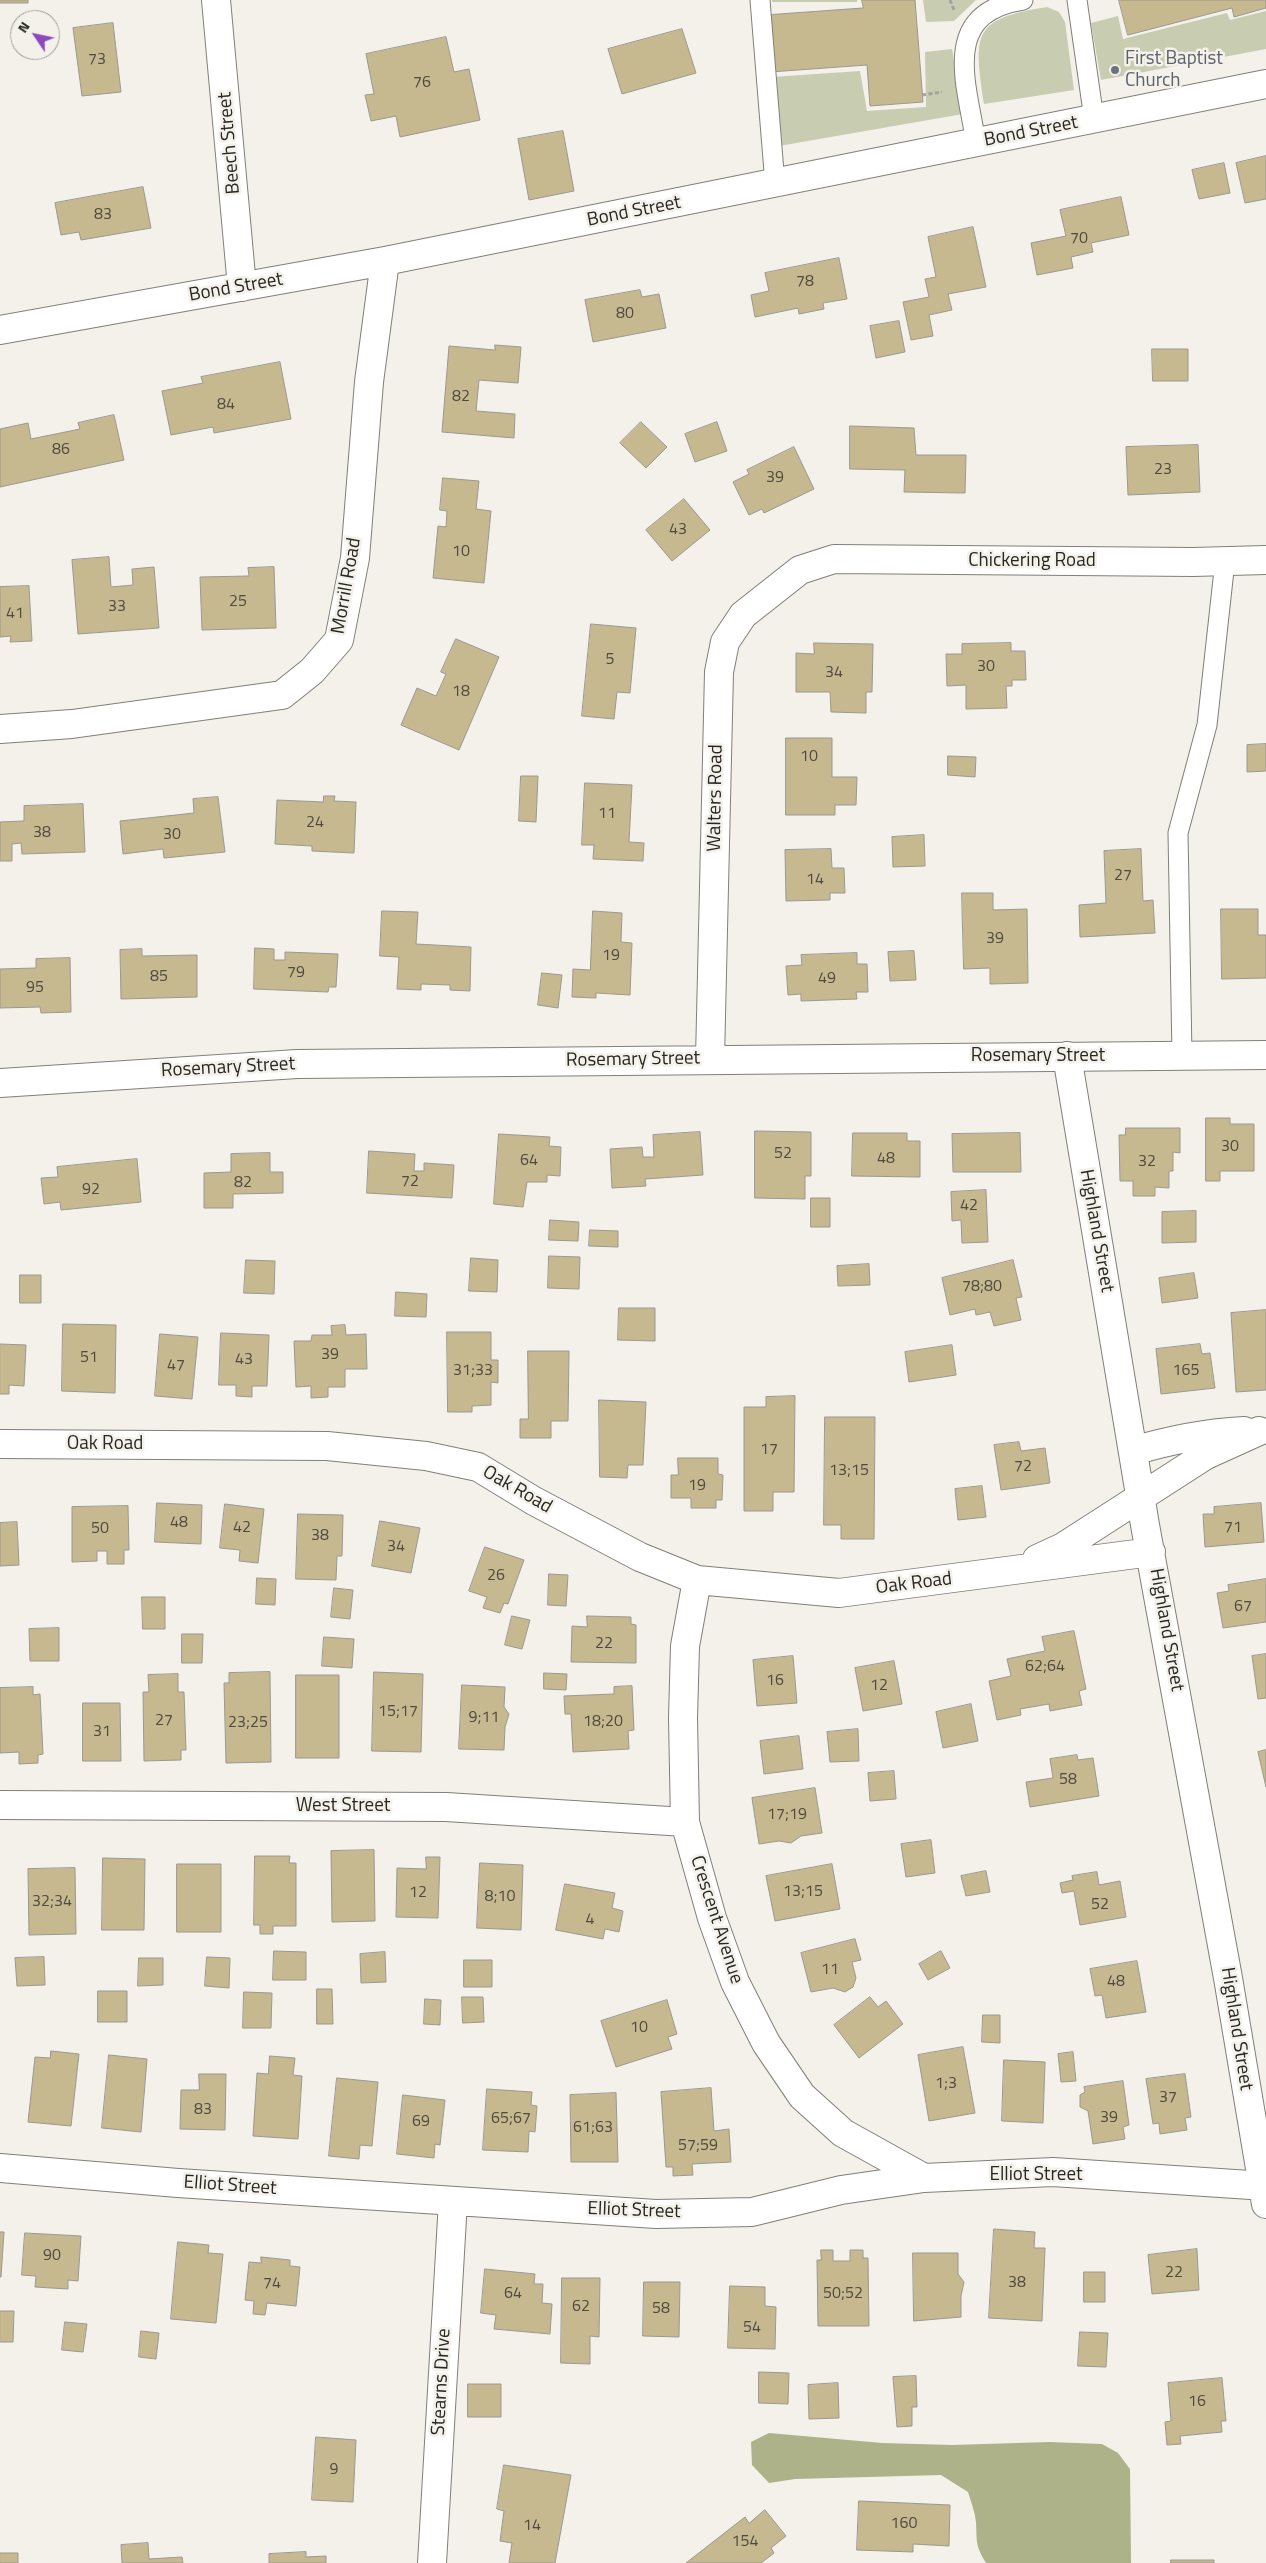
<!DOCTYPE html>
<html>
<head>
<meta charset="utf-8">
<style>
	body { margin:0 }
	#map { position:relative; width:1266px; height:2563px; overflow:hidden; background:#f3f1e9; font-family:"Titillium Web",sans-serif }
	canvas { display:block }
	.north { position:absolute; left:10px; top:10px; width:50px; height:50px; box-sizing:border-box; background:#f3f1e9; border:1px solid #a1a09a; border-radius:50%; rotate:304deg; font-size:14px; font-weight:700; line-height:20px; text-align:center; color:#272724 }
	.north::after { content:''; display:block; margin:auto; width:18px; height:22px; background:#8d4abe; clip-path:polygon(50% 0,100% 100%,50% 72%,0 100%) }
</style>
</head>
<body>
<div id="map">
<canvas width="1266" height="2563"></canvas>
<div class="north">N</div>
</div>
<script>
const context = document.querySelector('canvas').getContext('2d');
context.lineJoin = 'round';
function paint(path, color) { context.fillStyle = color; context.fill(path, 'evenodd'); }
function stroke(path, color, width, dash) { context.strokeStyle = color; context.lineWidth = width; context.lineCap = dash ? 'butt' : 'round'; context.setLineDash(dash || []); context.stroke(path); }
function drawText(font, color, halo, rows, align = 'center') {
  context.font = font + ' "Titillium Web",sans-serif'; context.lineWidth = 5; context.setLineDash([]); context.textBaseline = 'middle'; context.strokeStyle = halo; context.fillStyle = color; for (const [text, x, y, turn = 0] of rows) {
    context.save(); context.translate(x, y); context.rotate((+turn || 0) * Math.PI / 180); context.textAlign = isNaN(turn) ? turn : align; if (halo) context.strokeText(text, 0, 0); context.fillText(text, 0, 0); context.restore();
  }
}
const green = new Path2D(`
	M772 0H857V2H772Z
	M923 0H976L954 21 926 22Z
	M1047 7 1059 12 1065 22 1074 90 984 104C974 34 971 19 1047 7Z
	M1266 11V49L1101 80 1091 23 1118 16 1123 39 1227 13 1230 20Z
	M952 49 963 114 779 146 772 77 860 71 867 111 926 107 925 52Z`);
const forest = new Path2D(`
	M769 2433 882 2443 952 2445 1049 2442 1102 2444 1118 2453 1130 2469 1131 2563H986C975 2545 977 2542 976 2522 975 2512 971 2502 968 2492L941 2475 795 2479 769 2483 752 2465 751 2442Z`);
const building = new Path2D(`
	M0 0H28V3H0Z
	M862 0H915L923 102 870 106 867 65 770 72 765 15 863 8Z
	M1119 0H1266V8L1234 17 1232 8 1128 35Z
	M113 23 121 92 82 96 73 28Z
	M682 29 696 73 622 94 608 49Z
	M446 37 454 72 469 69 480 120 400 137 396 116 371 121 365 95 374 94 366 54Z
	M563 131 574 191 529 200 518 139Z
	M1266 156V199L1245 203 1236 163Z
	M1224 163 1230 193 1199 199 1192 170Z
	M143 187 151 228 81 240 79 232 61 235 55 203Z
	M1121 197 1129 235 1091 243 1093 252 1071 257 1073 268 1037 275 1031 243 1066 236 1060 210Z
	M973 227 986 287 948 294 952 310 929 315 933 336 911 340 903 302 929 297 925 279 936 277 928 237Z
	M839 258 847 299 823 303 824 309 799 314 798 308 755 317 751 295 769 291 765 273Z
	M640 290 642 297 659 294 666 328 593 342 585 300Z
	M899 321 905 352 876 358 870 326Z
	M495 345 521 347 518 383 479 380 476 411 515 414 514 438 442 432 449 346 495 350Z
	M1152 349H1188V381H1153Z
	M280 362 291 419 214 433 213 427 171 435 162 391 203 383 201 377Z
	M114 415 124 460 0 487V429L28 423 31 439 80 429 78 423Z
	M641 422 667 447 646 468 620 443Z
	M717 422 727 451 695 462 685 434Z
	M850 426 914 428 916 455H966L965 493 904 492 905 470 850 469Z
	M1198 445 1200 492 1128 495 1126 447Z
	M794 447 814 489 764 513 762 509 749 515 733 482 749 474 747 470Z
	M443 478 479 481 476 509 491 511 484 583 433 578 438 526 446 527 447 511 440 510Z
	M684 499 710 530 672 561 646 530Z
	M109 557 111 587 133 585 132 569 154 567 159 628 78 634 72 560Z
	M274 567 276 628 202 630 200 577 249 576 248 568Z
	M29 586 32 641 10 642 11 636 0 637V587Z
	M591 624 636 628 630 693 617 692 614 719 582 716Z
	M456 639 499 657 459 750 401 725 417 688 436 696 446 674 441 672Z
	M814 643 873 644 872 692H866V713L831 712 830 692H796V653L814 654Z
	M1011 643V651H1025L1026 680H1012V686H1006L1007 708 966 709V685L947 686 946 654H962V644Z
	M786 738H832V777H857L856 805H835V815H786Z
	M1266 744V771L1247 772V745Z
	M948 756 976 757 975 777 948 775Z
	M521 776H538L536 822 519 821Z
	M585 783 632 785 629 842 644 843 643 861 593 859 594 845H582Z
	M324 796H335L334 801 356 802 354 853 312 851V846L275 844 277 800 323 802Z
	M218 797 225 852 164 858 163 849 123 854 120 821 194 813 193 799Z
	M83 804 85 852 22 854 21 843 12 844V861H0V822L24 821V806Z
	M924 835 925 866 893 867 892 837Z
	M831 849 832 868H844L845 893H830V900L786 901 785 850Z
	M1141 849 1143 901 1153 900 1155 933 1080 937 1079 905 1106 903 1104 851Z
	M962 893H993V910L1027 909 1028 983 990 984V968L964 969Z
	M1221 909H1258V935H1266V978L1222 979Z
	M382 911 418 912 416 944 471 947 470 991 450 990V985L421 984V990L397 989 399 957 380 956Z
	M593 911 622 913 621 942 632 943 630 995 596 993V998L572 997 573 969 590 970Z
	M255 948 274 949V960H285V952L338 954 336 987H329L328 992 254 989Z
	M142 949V956L197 955V997L121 999 120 950Z
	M914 951 916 980 890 981 888 952Z
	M857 953V964H867L868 992H856L857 999 801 1001V994L788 995 786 966 802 965 801 955Z
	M70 958 71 1012 41 1013 40 1007 0 1008V969L36 968V959Z
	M542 973 562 975 558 1008 538 1005Z
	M1206 1118H1230V1124H1254V1171H1220V1181H1206Z
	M1126 1128H1180V1153L1173 1152V1171H1169V1188L1155 1187V1196H1133V1181H1120L1119 1135H1125Z
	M755 1131 811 1132V1176H805V1199L755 1198Z
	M700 1132 703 1175 645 1179 646 1186 612 1188 610 1149 642 1147 643 1157H654L653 1135Z
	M853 1133H907V1141H920V1177L852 1176Z
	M1020 1133 1021 1172H953L952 1134Z
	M499 1134 550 1137 549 1146 561 1147 560 1176 547 1175V1182H527L523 1207 494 1204Z
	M369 1151 415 1154 414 1171H424V1163L454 1165 452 1198 367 1193Z
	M270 1153V1172H283V1193L233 1194V1208H204V1173L231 1172V1154Z
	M137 1159 141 1202 61 1210 60 1202 44 1204 41 1178 58 1177 57 1167Z
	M986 1190 988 1242 962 1243 961 1220 952 1221 951 1192Z
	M811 1198H830V1227H811Z
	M1196 1211V1242L1162 1243V1212Z
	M550 1220 579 1222 578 1241 549 1240Z
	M590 1230 618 1231V1247L589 1246Z
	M549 1256 580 1257 579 1289 548 1288Z
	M471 1258 498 1260 497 1292 469 1291Z
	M246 1260 275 1261 274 1294 244 1293Z
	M1013 1260 1022 1297 1016 1298 1021 1320 994 1326 990 1312 976 1315 975 1309 950 1315 942 1278Z
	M869 1264 870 1285 838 1286 837 1266Z
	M1194 1273 1198 1298 1162 1303 1159 1278Z
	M20 1275H41V1303H20Z
	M396 1292 427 1294 426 1317 395 1316Z
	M619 1308H655V1341L618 1340Z
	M1266 1310V1390L1236 1392 1231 1313Z
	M63 1324 116 1325 115 1393 62 1391Z
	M345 1325 346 1335 366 1334 367 1369H345V1387H328V1397L311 1398V1386L296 1387 294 1341H311L312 1335H332L331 1326Z
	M447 1332H491V1360H498V1383L491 1382V1405L472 1406V1412H448Z
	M221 1333 269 1335 267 1386H252V1397L236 1396V1385H219Z
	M160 1334 198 1337 192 1399 155 1396Z
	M0 1344 26 1345 24 1386 9 1385V1394H0Z
	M1200 1344 1202 1354 1210 1353 1215 1388 1161 1394 1156 1349Z
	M952 1345 956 1375 909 1382 905 1352Z
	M528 1351H569L568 1421H551V1438H520V1419H528Z
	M795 1396 794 1492H773V1511H744V1407H766V1397Z
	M599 1400 646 1402 643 1465H628L627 1478 600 1477Z
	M825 1417H875L874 1539H841V1525H824Z
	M1019 1442 1021 1451 1045 1448 1050 1483 1001 1490 994 1445Z
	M678 1458H718V1474L723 1475 722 1500H716V1508H691V1498H671V1475H678Z
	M982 1486 986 1517 958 1520 955 1489Z
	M157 1503 202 1505 201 1544 155 1542Z
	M1261 1503 1264 1542 1205 1547 1203 1514H1214V1507Z
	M225 1504 264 1509 258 1563 239 1561 240 1550 220 1548Z
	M128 1506 129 1550H124V1564H107V1551H97V1561L72 1562V1507Z
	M298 1514 343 1515 342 1556H337L336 1580 296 1579Z
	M380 1521 420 1528 411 1573 372 1566Z
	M17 1522 19 1565 0 1566V1523Z
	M485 1547 524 1560 508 1604 504 1603 500 1613 483 1608 487 1597 469 1591Z
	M549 1574 568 1575 566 1606 548 1605Z
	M257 1578 276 1579 275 1605 256 1604Z
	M1266 1579V1622L1223 1628 1217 1593 1229 1591 1228 1585Z
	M334 1588 353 1590 350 1619 331 1617Z
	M142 1597H165V1629H143Z
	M512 1616 530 1620 522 1649 505 1645Z
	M587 1616 631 1617V1624L636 1625V1663L571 1662 572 1626 587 1627Z
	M59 1628V1661H30L29 1629Z
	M1074 1631 1086 1689 1079 1691 1082 1705 1050 1711 1049 1704 1020 1709 1021 1715 997 1720 989 1681 1011 1676 1007 1659 1045 1651 1042 1637Z
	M182 1634H203L202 1663H182Z
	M324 1637 354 1639 352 1668 322 1666Z
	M1266 1654V1698L1258 1699 1252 1656Z
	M793 1656 797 1703 757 1706 753 1660Z
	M894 1661 902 1704 863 1711 855 1668Z
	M270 1672 271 1762 226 1763 224 1683H229V1673Z
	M374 1672 423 1674 421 1752 372 1751Z
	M544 1673 567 1674 566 1690 544 1689Z
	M178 1674V1692H184L186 1750H181V1760L144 1761 143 1692H149L148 1675Z
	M296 1675H339V1758H296Z
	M462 1685 505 1687 504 1707 509 1714 505 1727 504 1750 459 1749Z
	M632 1686 634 1730 628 1731 629 1749 573 1752 571 1714H565L564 1696 614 1694V1687Z
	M33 1687V1695L40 1694 43 1754 38 1755V1763L19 1764V1752L0 1753V1688Z
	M83 1703H120L121 1761H83Z
	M971 1704 978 1741 943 1748 936 1712Z
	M858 1729 859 1761 830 1762 827 1732Z
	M799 1736 803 1769 764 1774 760 1741Z
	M1266 1750V1787L1258 1752Z
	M1077 1755 1078 1760 1093 1758 1099 1796 1030 1807 1026 1782 1053 1778 1050 1759Z
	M894 1771 896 1799 870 1801 868 1773Z
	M815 1788 822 1833 801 1836 791 1843 779 1841 759 1844 752 1798Z
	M931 1840 935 1873 906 1877 901 1844Z
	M374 1850 375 1921 332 1922 331 1851Z
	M255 1856H290L289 1863H296V1926H273V1934H260V1925H254Z
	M426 1857H440L438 1918 396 1917 397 1868 426 1869Z
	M103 1858 145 1859 144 1930H102Z
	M480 1863 523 1865 521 1930 477 1928Z
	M177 1864H221V1932H177Z
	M832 1864 840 1909 775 1921 766 1876Z
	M75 1868 76 1934 29 1935 28 1869Z
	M986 1871 990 1892 966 1896 961 1876Z
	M1097 1872 1099 1885 1120 1881 1126 1917 1080 1925 1074 1891 1062 1893 1060 1883 1073 1880 1072 1876Z
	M565 1884 615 1893 612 1908 623 1911 619 1932 605 1929 603 1939 556 1930Z
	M855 1939 861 1960 852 1962 856 1978 853 1987 845 1992 833 1988 811 1992 801 1953Z
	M274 1951 306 1952V1980H273Z
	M941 1951 950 1968 928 1980 919 1964Z
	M385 1952 386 1982 361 1983 360 1954Z
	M44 1957 45 1985 17 1986 15 1958Z
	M207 1957 230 1958 229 1988 205 1986Z
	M139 1958H163V1985L138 1986Z
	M464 1960H492V1987H464Z
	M1137 1961 1146 2012 1106 2018 1102 1995 1095 1996 1090 1969Z
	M317 1989H332L333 2024H317Z
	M98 1991H127V2022H98Z
	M244 1992 272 1993 271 2028H243Z
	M462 1997H483L484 2022 463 2023Z
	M870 1997 878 2007 886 2001 903 2024 859 2058 834 2025Z
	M425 1999 441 2000 440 2025 424 2024Z
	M667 2000 677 2034 668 2037 672 2049 616 2067 601 2021Z
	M983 2015H1000V2043L982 2042Z
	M963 2047 975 2113 929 2121 918 2055Z
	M51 2051 79 2054 71 2126 28 2122 35 2057 50 2058Z
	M1073 2052 1076 2081 1061 2082 1058 2054Z
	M109 2055 147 2059 141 2132 102 2128Z
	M270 2056 295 2058 293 2075 302 2076 298 2139 253 2136 257 2073 268 2074Z
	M1004 2060 1045 2062 1043 2123 1002 2121Z
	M199 2074H226L225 2130 180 2129 181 2090H199Z
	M1185 2074 1191 2117 1185 2118 1187 2130 1160 2134 1159 2123 1153 2124 1146 2079Z
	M337 2078 378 2082 372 2146 360 2145 359 2159 329 2156Z
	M1123 2081 1129 2125 1123 2127 1125 2139 1093 2144 1088 2111 1080 2107V2095L1085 2092 1084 2087Z
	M711 2088 714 2131 729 2129 731 2162 692 2164 693 2175 673 2176V2167H666L661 2092Z
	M487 2089 532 2092 531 2105 537 2106 535 2132 529 2131 528 2152 483 2150Z
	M616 2093 618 2162H571L570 2095Z
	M403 2095 445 2100 440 2145 435 2144 434 2158 397 2154Z
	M994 2229 1035 2232 1034 2248H1045L1042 2321 989 2318Z
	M0 2232H4L1 2277H0Z
	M25 2233 81 2236 78 2281 68 2280V2289L35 2287 36 2276 22 2275Z
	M178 2242 209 2245 208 2253 223 2254 216 2323 171 2319Z
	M1197 2249 1199 2290 1152 2294 1148 2255Z
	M821 2250H833V2261H850V2250H863V2258H868L869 2326H818L817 2260H821Z
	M913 2253H958V2274L964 2282 961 2296V2317L914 2321Z
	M261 2257 290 2260V2266L300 2267 296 2306 267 2303 265 2315 253 2314 254 2301 245 2300 249 2262 261 2263Z
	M485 2269 535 2274 534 2284H543L542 2303 552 2304 550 2334 494 2329 496 2315 481 2313Z
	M1084 2272H1105V2302H1084Z
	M562 2278H600L599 2337 590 2336V2364L561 2363Z
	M644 2282H680L679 2337 643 2336Z
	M730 2286 765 2287V2306L776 2307 775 2349 728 2348Z
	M0 2311H14L13 2342H0Z
	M65 2322 87 2324 83 2352 62 2350Z
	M141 2331 159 2333 156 2359 139 2357Z
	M1080 2332 1108 2333 1106 2367 1078 2366Z
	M759 2372 789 2373 788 2404 759 2403Z
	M916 2376 917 2407H912V2426L897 2427 893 2377Z
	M1222 2378 1226 2421H1221L1222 2432 1180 2436 1181 2444 1167 2445 1165 2422 1171 2421 1168 2383Z
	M838 2383 839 2418 809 2419 808 2385Z
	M468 2384H501V2417H468Z
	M316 2437 356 2440 353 2502 312 2500Z
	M504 2465 571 2475 555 2563H509L512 2543 500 2541 504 2511 497 2509Z
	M859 2501 950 2505 949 2546 913 2544V2552L857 2550Z
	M765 2510 786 2536 771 2548 774 2553 761 2563H686L745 2517 749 2523Z
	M148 2543 149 2559 182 2557 183 2563H122L121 2545Z
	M306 2552V2557L326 2556V2563H269V2554Z
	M0 2553H18V2563H0Z
	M1171 2560H1214V2563H1171Z`);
const path = new Path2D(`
	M950 0 954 10
	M922 95 942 92`);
const lane = new Path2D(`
	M760 0 775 184
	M1077 0 1094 119
	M976 143C967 84 939 13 1023 0
	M1182 1055 1178 833 1207 725 1225 561`);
const street = new Path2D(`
	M216 0 242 287
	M0 330 385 261 1266 84
	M0 729 72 724 282 695 312 671 339 640 355 558 369 382 385 261
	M1067 1056 1145 1525 1228 1978 1266 2204
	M710 1059 719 672 725 642 743 615 800 570 834 559 1193 562 1266 560
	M0 1083 297 1064 1266 1055
	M0 1444 327 1446 426 1456 478 1467 534 1501 640 1557 697 1580 839 1593 1151 1552
	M1133 1451C1170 1440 1206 1433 1244 1431
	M1037 1559 1063 1547 1206 1455 1259 1431
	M697 1580 685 1646 683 1718 685 1822 712 1918 735 1982 766 2043 802 2096 843 2133 924 2178
	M0 1805 446 1807 685 1822
	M0 2168 178 2183 656 2214 752 2212 841 2190 924 2178 1053 2172 1266 2186
	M432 2563 453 2201`);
const markers = [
	[1115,70,5,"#6b7280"]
];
const numberNames = [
	["73",97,60],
	["76",422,83],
	["83",103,215],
	["70",1079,239],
	["78",805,282],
	["80",625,314],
	["82",461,397],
	["84",226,405],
	["86",61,450],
	["23",1163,470],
	["39",775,478],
	["43",678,530],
	["10",461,552],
	["25",238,602],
	["33",117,607],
	["41",15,614],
	["5",610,660],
	["30",986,667],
	["34",834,673],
	["18",461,692],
	["10",809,757],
	["11",607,814],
	["24",315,823],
	["38",42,833],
	["30",172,835],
	["27",1123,876],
	["14",815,880],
	["39",995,939],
	["19",611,956],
	["79",296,973],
	["85",159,977],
	["49",827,979],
	["95",35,988],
	["30",1230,1147],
	["52",783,1154],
	["48",886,1159],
	["64",529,1161],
	["32",1147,1162],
	["72",410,1182],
	["82",243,1183],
	["92",91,1190],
	["42",969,1206],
	["78;80",982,1287],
	["39",330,1355],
	["51",89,1358],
	["43",244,1360],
	["47",176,1366],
	["31;33",473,1371],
	["165",1186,1371],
	["17",769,1450],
	["72",1023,1467],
	["13;15",849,1471],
	["19",697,1486],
	["48",179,1523],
	["42",242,1528],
	["71",1233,1528],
	["50",100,1529],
	["38",320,1536],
	["34",396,1547],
	["26",496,1576],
	["67",1243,1607],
	["22",604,1644],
	["62;64",1045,1667],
	["16",775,1681],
	["12",879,1686],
	["15;17",398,1712],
	["9;11",484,1718],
	["27",164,1721],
	["18;20",603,1722],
	["23;25",248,1723],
	["31",102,1732],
	["58",1068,1780],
	["17;19",787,1815],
	["13;15",803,1892],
	["12",418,1893],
	["8;10",500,1897],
	["32;34",52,1902],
	["52",1100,1905],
	["4",590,1920],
	["11",830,1970],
	["48",1116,1982],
	["10",639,2028],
	["1;3",946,2084],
	["37",1168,2098],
	["83",203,2110],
	["39",1109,2118],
	["65;67",511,2119],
	["69",421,2122],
	["61;63",593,2128],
	["57;59",698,2146],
	["90",52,2256],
	["22",1174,2273],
	["38",1017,2283],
	["74",272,2284],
	["64",513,2294],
	["50;52",843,2294],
	["62",581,2307],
	["58",661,2309],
	["54",752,2328],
	["16",1197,2402],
	["9",334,2470],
	["160",904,2524],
	["14",532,2526],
	["154",745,2542]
];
const worshipNames = [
	["First Baptist",1125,59],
	["Church",1125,81]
];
const streetNames = [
	["Bond Street",1031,132,-11],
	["Beech Street",230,143,-95],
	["Bond Street",634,212,-11],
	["Bond Street",236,288,-10],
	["Chickering Road",1032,561],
	["Morrill Road",347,586,-80],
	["Walters Road",716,798,-89],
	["Rosemary Street",1038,1056],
	["Rosemary Street",633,1060,-1],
	["Rosemary Street",228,1068,-3],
	["Highland Street",1096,1231,80],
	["Oak Road",105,1444],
	["Oak Road",517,1490,30],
	["Oak Road",914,1584,-7],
	["Highland Street",1166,1630,80],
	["West Street",343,1806],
	["Crescent Avenue",716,1920,72],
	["Highland Street",1236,2029,81],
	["Elliot Street",1036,2175],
	["Elliot Street",230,2186,4],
	["Elliot Street",634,2211,2],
	["Stearns Drive",442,2382,-87]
];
paint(green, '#c8ccb0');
paint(forest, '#adb289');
paint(building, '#c6b88f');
stroke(building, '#9a9891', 1);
stroke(lane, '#817f78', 21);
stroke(street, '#817f78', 30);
stroke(path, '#a4a29c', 3, [4, 2.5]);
stroke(lane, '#fff', 19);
stroke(street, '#fff', 28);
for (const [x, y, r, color] of markers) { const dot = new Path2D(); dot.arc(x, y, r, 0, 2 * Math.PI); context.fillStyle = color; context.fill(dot); stroke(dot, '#f3f1e9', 2); }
drawText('16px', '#4f4b3f', null, numberNames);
drawText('19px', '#5b616d', '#f3f1e9', worshipNames, 'left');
drawText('19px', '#272724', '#f3f1e9', streetNames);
</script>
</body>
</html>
